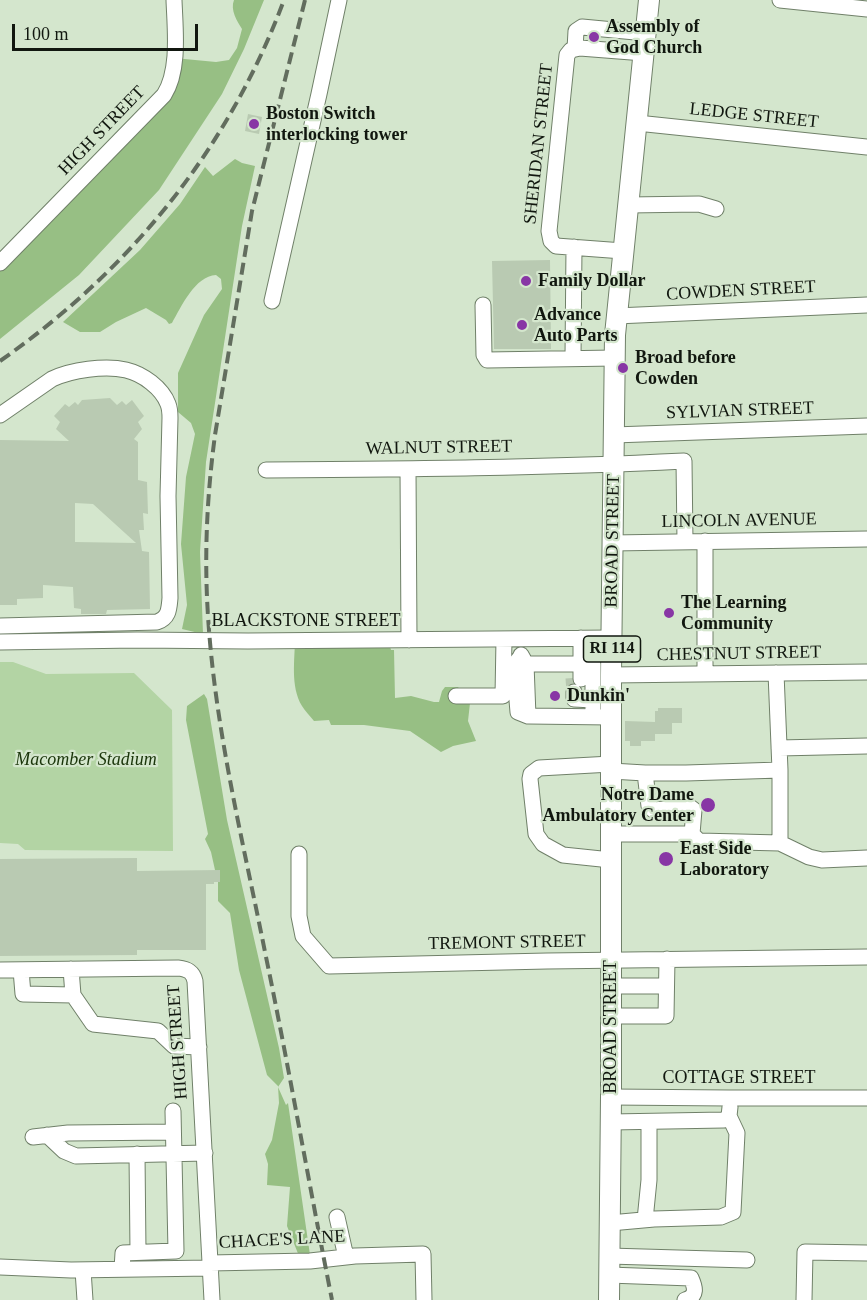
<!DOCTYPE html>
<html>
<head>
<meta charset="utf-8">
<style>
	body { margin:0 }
	#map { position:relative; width:867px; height:1300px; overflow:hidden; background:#d4e6cd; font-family:"Times New Roman",serif }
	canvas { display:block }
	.scale { position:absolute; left:12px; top:24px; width:186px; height:27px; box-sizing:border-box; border:3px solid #11170f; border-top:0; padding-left:8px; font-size:18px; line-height:21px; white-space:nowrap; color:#11170f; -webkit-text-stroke:4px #d4e6cd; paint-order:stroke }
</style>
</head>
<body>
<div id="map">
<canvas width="867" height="1300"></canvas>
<div class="scale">100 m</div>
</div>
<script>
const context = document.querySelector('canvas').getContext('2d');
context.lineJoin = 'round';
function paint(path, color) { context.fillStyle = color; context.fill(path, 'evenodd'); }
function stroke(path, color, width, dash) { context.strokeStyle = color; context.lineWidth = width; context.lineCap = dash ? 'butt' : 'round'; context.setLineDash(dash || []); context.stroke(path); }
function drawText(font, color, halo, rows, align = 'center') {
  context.font = font + ' "Times New Roman",serif'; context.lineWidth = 4.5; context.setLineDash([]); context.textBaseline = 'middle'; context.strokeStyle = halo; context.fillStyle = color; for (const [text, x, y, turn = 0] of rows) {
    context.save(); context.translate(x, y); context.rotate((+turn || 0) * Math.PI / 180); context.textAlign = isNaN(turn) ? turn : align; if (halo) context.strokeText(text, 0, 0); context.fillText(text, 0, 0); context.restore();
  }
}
const green = new Path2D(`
	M0 662H13L46 674 134 673 172 710 173 851 25 850 18 844 0 843Z`);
const forest = new Path2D(`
	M234 0H264L244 49 222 94 159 190 79 275 0 339V258L158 95 174 58 216 62 229 60 237 48 242 29C237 21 230 10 234 0Z
	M235 159 242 163 255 166 242 226 206 462 200 552 203 634 182 629 187 605 181 544 186 477 195 434 191 423 178 412V373L204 315 222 289 221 279 216 275C195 276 181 307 172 323L169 324 166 320 146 308 116 322 100 332H80L63 322 140 250 180 204 205 167 213 176Z
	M387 636 391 650H394L395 698 411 696 434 702H439L442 691 445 687H458L470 703 468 721 476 741 453 746 441 752 410 731 364 725H331L329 720 314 721C310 716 305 711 302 706 290 686 295 659 295 638Z
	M204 694 207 699 227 820 279 1048 284 1078 278 1087 286 1105 288 1103 310 1255 299 1256 287 1226 290 1187 267 1185 268 1164 265 1154 272 1140 279 1103 278 1086 267 1075 239 970 230 913 218 901V873L215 870 211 852 205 839 208 834 186 720 187 706Z`);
const building = new Path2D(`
	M248 114 262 117 259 134 245 131Z
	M550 260 551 349H494L492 261Z
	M110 398 117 405 122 401 126 405 132 400 144 416 138 422 142 429 134 439 138 442V480L147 482 148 514 143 513 144 530H139L142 551 149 552 150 609 107 610 106 614H81V609L74 608 73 587 43 585V598L17 599V605H0V440L69 441 56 429 60 422 54 416 65 404 69 407 75 402 78 405 82 400ZM75 503 93 504 136 543 75 542Z
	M658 708H682V723H672V734H655V741H641V746H630V741H625V721L655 722V711H658Z
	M137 858V871L220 870V882H214V884H206V950H137V955L0 956V859Z`);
const minorTunnel = new Path2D(`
	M573 678 574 692`);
const minor = new Path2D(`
	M780 0 867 9
	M575 49 576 31 582 27 646 33
	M637 123 867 147
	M628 205 699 204 716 209
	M623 251 556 246 551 241 549 231 567 55 571 50 580 48 644 53
	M0 263 164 95C180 70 175 29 174 0
	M272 301 319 94 339 0
	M483 305 484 355 487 360 615 358
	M616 316 867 305
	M573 357 574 247
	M0 415 52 379C71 370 105 365 126 370 143 374 162 388 168 404 170 409 170 414 170 418L168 496 170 598C169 609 169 618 157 622L0 626
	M614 435 867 426
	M408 469 409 640
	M266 470C405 469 544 468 684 461L685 542
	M705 541V674
	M612 543 867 539
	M581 638V679
	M0 642 137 640 248 641 612 638
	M521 655 526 664 528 716
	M521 656 514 665 518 712 528 716 611 717
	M526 664H593V717
	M611 675 867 672
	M574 692V699L593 700
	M456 696H503L504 639
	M779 748 867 746
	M611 764 539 768 531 774 530 779 536 834 543 844 563 855 611 860
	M611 771 645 773 649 806 653 810 690 807 694 810 692 834 699 841 780 843V770L776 673
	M645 773H686L780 770
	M611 834H692
	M780 843 809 857 822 860 867 858
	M299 854V916L303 936 329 966 547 961 867 957
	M71 969 73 995 93 1024 158 1031 174 1046 199 1047
	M0 970 178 968C188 969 193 972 195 981L212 1300
	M21 970 23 994 73 995
	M611 986H666
	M611 1016H666L667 959
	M611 1097 729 1098H867
	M611 1122 724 1120 729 1116 730 1107
	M47 1135 64 1151 76 1156 205 1153
	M33 1137 68 1133 173 1132
	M137 1154 138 1252
	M337 1217 346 1257
	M645 1220 649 1180V1122
	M610 1223 654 1219 721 1217 733 1212 737 1133 729 1116
	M609 1256 747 1260
	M210 1263 310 1261 355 1256 423 1254 424 1300
	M0 1267 71 1270 211 1268
	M122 1269 123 1253 176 1251 173 1111
	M83 1270 85 1300
	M609 1275 691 1278C695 1287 698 1296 685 1300
	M804 1300 805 1252 867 1253`);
const major = new Path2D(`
	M609 1300 611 1097V675L615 335 649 0`);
const rail = new Path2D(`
	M305 0 252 211 215 435C207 495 204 555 208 616 215 729 243 841 265 952 289 1068 309 1184 332 1300
	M0 361C130 270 228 150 284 0`);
const markers = [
	[594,37,6,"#8836a5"],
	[254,124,6,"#8836a5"],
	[526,281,6,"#8836a5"],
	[522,325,6,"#8836a5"],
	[623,368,6,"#8836a5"],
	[669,613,6,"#8836a5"],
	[555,696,6,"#8836a5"],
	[708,805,8,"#8836a5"],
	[666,859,8,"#8836a5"]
];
const shields = [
	[612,649,57]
];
const shieldNames = [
	["RI 114",612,649]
];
const poiNames = [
	["Assembly of",606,27],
	["God Church",606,48],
	["Boston Switch",266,114],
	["interlocking tower",266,135],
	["Family Dollar",538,281],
	["Advance",534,315],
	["Auto Parts",534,336],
	["Broad before",635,358],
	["Cowden",635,379],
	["The Learning",681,603],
	["Community",681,624],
	["Dunkin'",567,696],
	["Notre Dame",694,795,"right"],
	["Ambulatory Center",694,816,"right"],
	["East Side",680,849],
	["Laboratory",680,870]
];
const streetNames = [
	["LEDGE STREET",754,116,6],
	["HIGH STREET",102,131,-46],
	["SHERIDAN STREET",539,144,-84],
	["COWDEN STREET",741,291,-3],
	["SYLVIAN STREET",740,411,-2],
	["WALNUT STREET",439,448,-1],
	["LINCOLN AVENUE",739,521,-1],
	["BROAD STREET",613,541,-89],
	["BLACKSTONE STREET",306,621],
	["CHESTNUT STREET",739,654,-1],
	["TREMONT STREET",507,943,-1],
	["BROAD STREET",611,1027,-90],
	["HIGH STREET",178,1042,-94],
	["COTTAGE STREET",739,1078],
	["CHACE'S LANE",282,1240,-3]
];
const parkNames = [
	["Macomber Stadium",86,760]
];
paint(green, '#b3d4a4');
paint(forest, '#97bf84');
paint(building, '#b9cab2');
stroke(minorTunnel, '#b7c7b0', 15, [15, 8]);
stroke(minor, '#708069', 17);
stroke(major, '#708069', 22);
stroke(minor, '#fff', 15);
stroke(major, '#fff', 20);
stroke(rail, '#626d5e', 4, [12, 6]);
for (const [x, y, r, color] of markers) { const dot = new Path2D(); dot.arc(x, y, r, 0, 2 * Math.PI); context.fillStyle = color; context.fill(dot); stroke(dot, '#d4e6cd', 2); }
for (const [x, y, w] of shields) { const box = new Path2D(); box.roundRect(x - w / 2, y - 13, w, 26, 4.5); context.fillStyle = '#d4e6cd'; context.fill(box); stroke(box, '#11170f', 1.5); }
drawText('bold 16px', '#11170f', null, shieldNames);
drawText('bold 18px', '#11170f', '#d4e6cd', poiNames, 'left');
drawText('18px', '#11170f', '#d4e6cd', streetNames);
drawText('italic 18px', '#1a350a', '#d4e6cd', parkNames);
</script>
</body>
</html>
